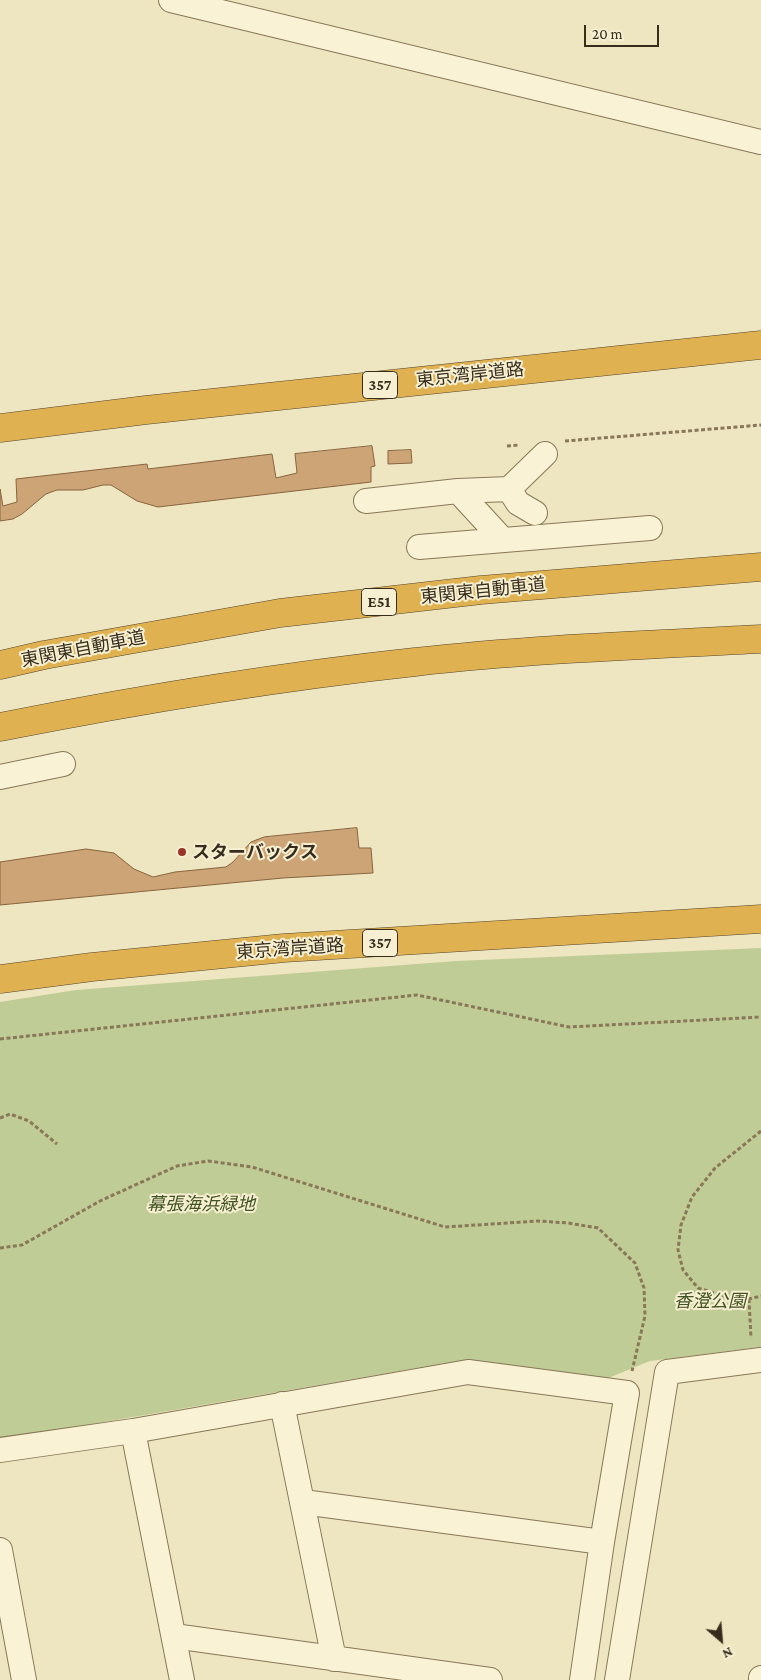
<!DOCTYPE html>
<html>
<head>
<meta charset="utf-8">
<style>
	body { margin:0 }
	#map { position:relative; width:761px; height:1680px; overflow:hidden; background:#eee6c1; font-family:"Crimson Pro",serif }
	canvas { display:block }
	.north { position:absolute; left:696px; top:1615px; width:50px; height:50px; -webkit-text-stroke:4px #f6efd1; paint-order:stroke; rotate:153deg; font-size:14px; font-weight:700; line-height:20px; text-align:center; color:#382d1d }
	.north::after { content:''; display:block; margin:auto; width:18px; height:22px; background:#382d1d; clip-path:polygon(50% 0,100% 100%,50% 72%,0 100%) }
	.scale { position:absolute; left:584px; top:25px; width:75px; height:22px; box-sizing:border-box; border:2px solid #382d1d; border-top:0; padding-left:6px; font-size:15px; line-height:18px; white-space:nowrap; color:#382d1d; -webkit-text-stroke:4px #f6efd1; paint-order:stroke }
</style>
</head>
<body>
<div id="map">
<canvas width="761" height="1680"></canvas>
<div class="north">N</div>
<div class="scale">20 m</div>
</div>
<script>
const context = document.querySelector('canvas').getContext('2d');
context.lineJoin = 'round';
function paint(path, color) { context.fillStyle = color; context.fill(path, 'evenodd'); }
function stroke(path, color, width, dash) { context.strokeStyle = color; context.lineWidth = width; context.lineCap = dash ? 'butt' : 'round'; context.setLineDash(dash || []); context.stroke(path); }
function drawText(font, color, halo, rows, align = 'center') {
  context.font = font + ' "Crimson Pro","Noto Sans JP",serif'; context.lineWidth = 4; context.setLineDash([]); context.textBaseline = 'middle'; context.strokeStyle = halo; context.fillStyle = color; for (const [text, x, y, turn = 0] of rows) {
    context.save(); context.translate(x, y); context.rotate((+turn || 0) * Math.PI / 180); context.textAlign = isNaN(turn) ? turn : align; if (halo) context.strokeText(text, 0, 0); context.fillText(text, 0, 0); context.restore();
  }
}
const green = new Path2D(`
	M761 948V1347L650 1361 606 1379 479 1362 446 1363 0 1440V1002L76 990 456 961Z`);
const building = new Path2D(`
	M372 446 375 466 371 467V482L158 507 137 501 111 485H103L83 490H57L46 494 22 514 13 519 0 521V489L3 506 17 502 16 479 147 464 148 469 272 454 276 478 297 473 295 454Z
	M411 450 412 463 388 464V451Z
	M357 828 359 848H371L373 873 283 878 0 905V862L86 849 114 853 134 869 153 877 175 872 226 867 233 862 251 842 264 837Z`);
const path = new Path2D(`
	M565 441 761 425
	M507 446 519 445
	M0 1039 417 995 569 1027 761 1017
	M0 1118 10 1114 29 1121 57 1144
	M761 1131 715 1168 692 1197 681 1225 678 1250 683 1270 698 1288 734 1299H749L761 1296
	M0 1248 22 1245 100 1201 177 1166 208 1161 252 1167 445 1227 538 1221 568 1223 598 1228 635 1263 644 1288 645 1316 632 1371
	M749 1299 751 1338`);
const minor = new Path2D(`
	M171 0 761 142
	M509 489 545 454
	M458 491 503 540
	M366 501 458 491 509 489 518 503 535 513
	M419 547 650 528
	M0 777 63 764
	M282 1404 334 1659
	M133 1431 182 1680
	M0 1450 133 1431 468 1372 627 1393 602 1542 582 1680
	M303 1502 602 1542
	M0 1550 24 1680
	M174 1636 490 1680
	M617 1680 667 1372 761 1360
	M761 1680V1678`);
const highway = new Path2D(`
	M0 428 146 410 761 345
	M0 665 44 655 280 613 481 590 761 567
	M0 727C137 700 276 677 415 662 529 649 646 645 761 639
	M0 979 92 967 284 948 761 919`);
const markers = [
	[182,852,5,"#983428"]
];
const shields = [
	[380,385,35],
	[379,602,35],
	[380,943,35]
];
const shieldNames = [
	["357",380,385],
	["E51",379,602],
	["357",380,943]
];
const streetNames = [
	["東京湾岸道路",470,375,-6],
	["東関東自動車道",483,591,-6],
	["東関東自動車道",83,649,-11],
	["東京湾岸道路",290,949,-4]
];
const poiNames = [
	["スターバックス",192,852]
];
const parkNames = [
	["幕張海浜緑地",201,1204],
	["香澄公園",710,1301]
];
paint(green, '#c0cc95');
paint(building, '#cda476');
stroke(building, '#87643e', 1);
stroke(minor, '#887758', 26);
stroke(highway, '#56452d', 29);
stroke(path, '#887758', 3, [4, 2.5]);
stroke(minor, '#f9f2d4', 24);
stroke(highway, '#dfb150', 28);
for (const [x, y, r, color] of markers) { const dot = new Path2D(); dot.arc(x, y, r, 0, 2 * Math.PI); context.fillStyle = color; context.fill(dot); stroke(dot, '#f6efd1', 2); }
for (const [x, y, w] of shields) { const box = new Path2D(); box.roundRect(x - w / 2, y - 13.5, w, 27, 4); context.fillStyle = '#f6efd1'; context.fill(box); stroke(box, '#382d1d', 1); }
drawText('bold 16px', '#382d1d', null, shieldNames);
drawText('18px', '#382d1d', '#f6efd1', streetNames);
drawText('bold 18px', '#382d1d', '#f6efd1', poiNames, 'left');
drawText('italic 18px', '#425423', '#f6efd1', parkNames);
</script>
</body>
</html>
